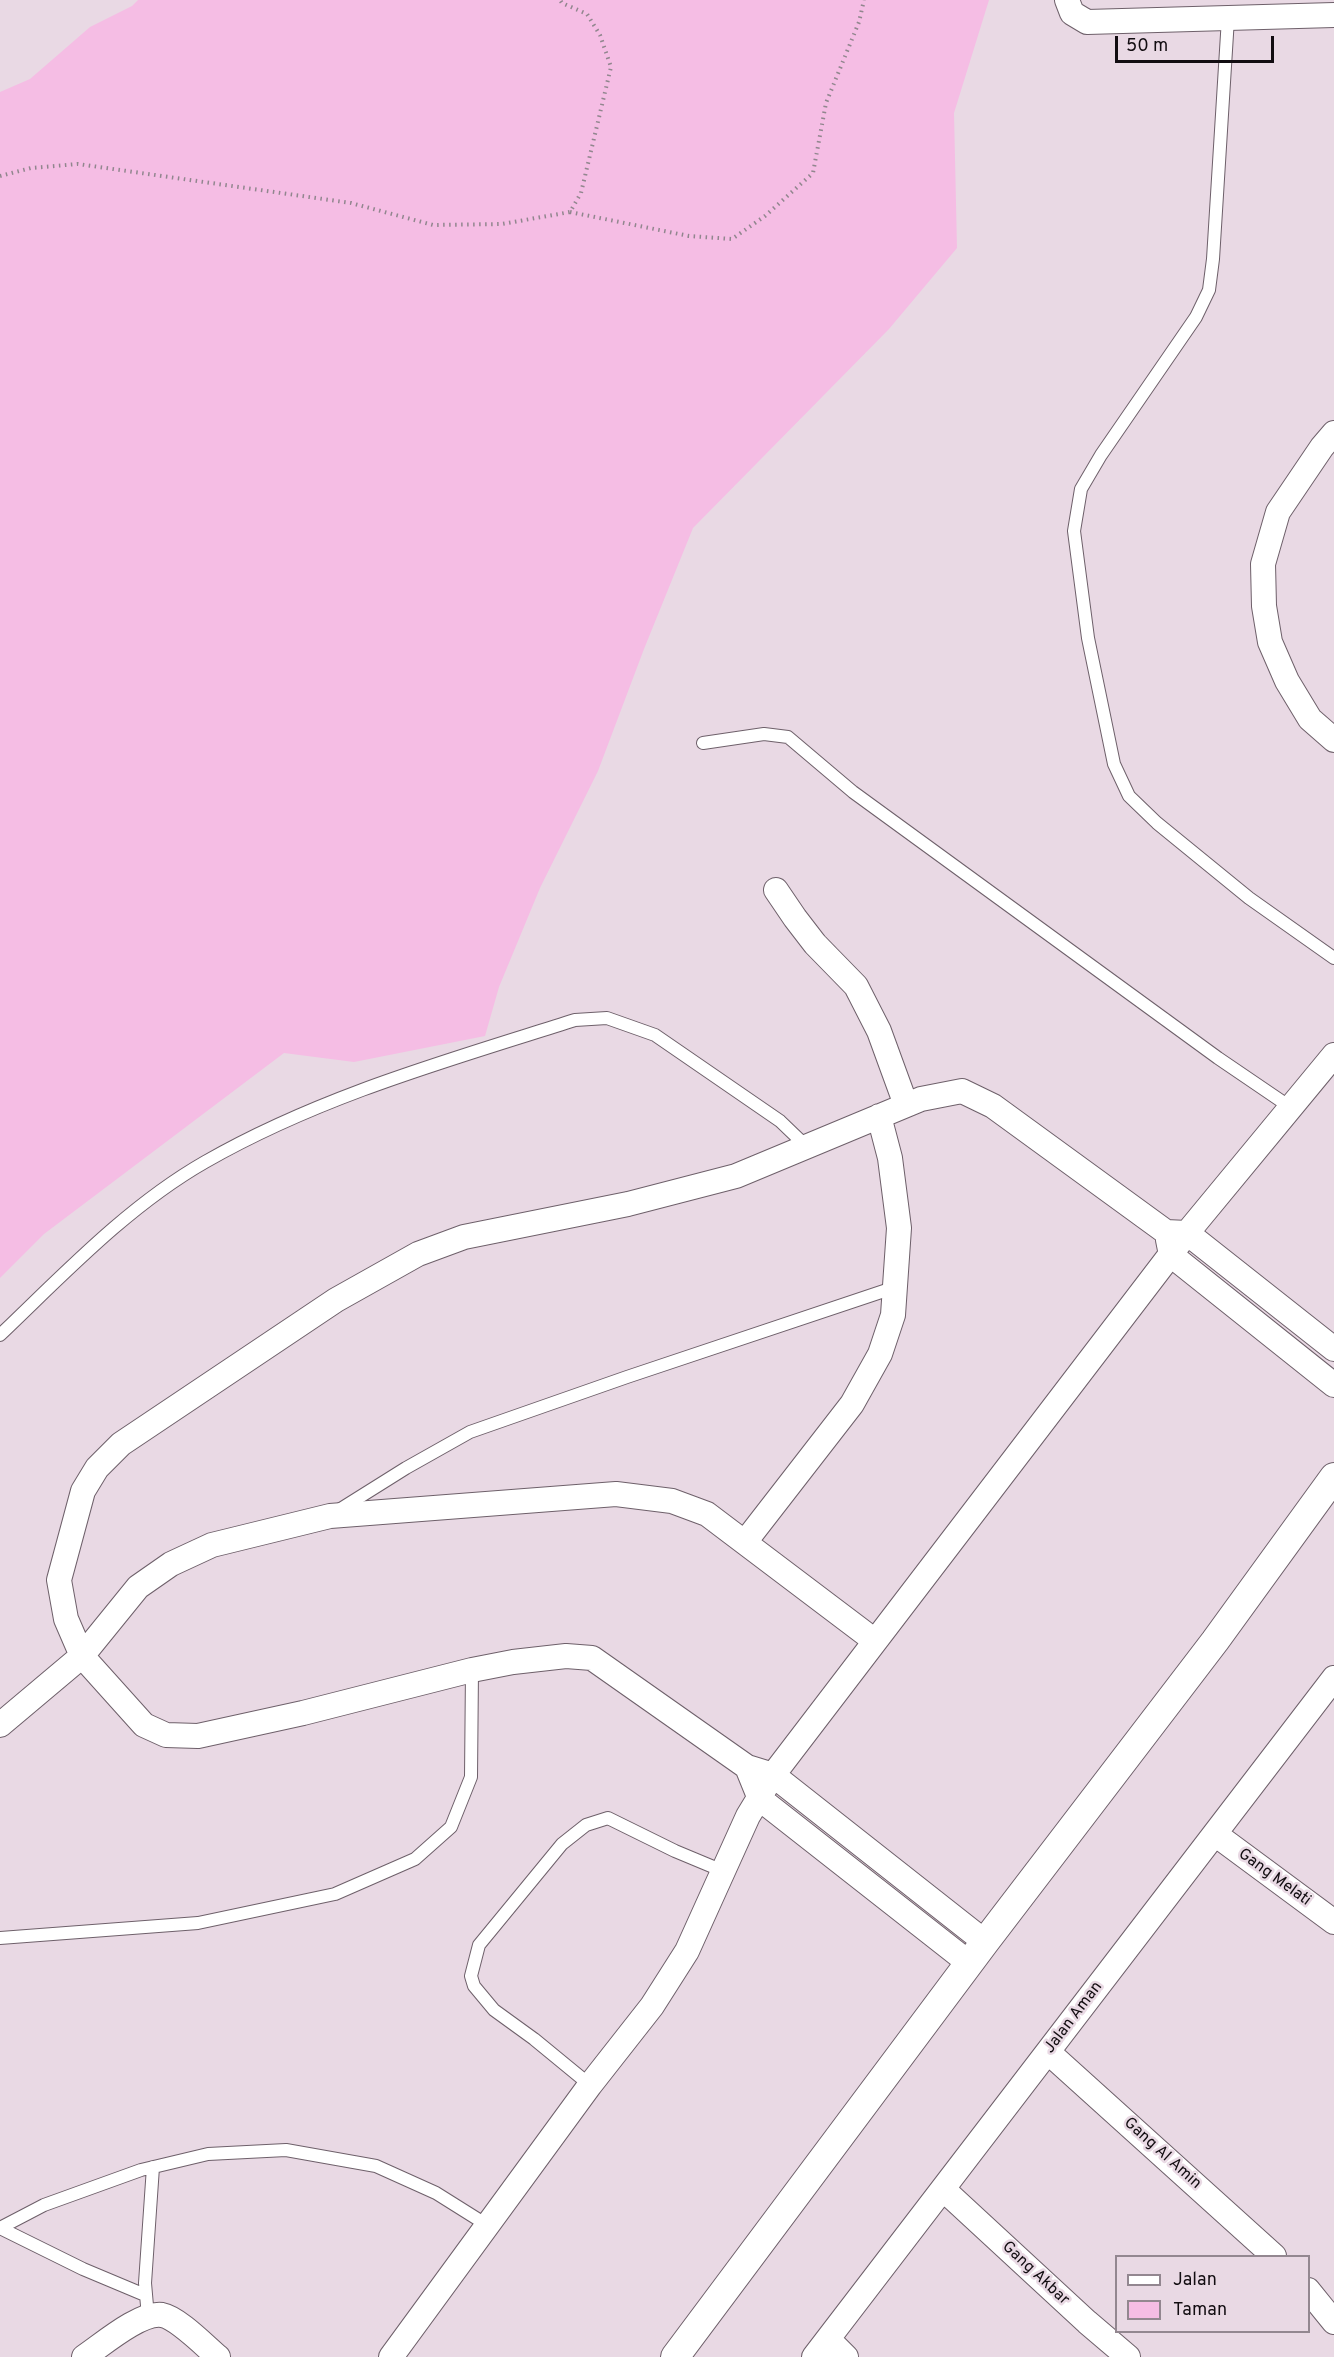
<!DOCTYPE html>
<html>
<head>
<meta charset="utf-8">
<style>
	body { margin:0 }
	#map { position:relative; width:1334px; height:2357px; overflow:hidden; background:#e9d9e4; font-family:Overpass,sans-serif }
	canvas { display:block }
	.legend { position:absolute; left:1115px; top:2255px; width:195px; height:78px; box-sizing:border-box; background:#e9d9e4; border:2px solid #938790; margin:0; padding:8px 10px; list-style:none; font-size:18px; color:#120d11 }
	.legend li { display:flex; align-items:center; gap:12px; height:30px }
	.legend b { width:30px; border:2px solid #938790 }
	.scale { position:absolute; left:1115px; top:36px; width:159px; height:27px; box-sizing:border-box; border:3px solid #120d11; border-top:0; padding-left:8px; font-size:18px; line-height:21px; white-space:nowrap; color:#120d11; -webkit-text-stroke:4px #e9d9e4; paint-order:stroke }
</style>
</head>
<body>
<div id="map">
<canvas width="1334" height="2357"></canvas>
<ul class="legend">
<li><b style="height:8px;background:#fff"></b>Jalan</li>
<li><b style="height:16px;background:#f5bde4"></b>Taman</li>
</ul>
<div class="scale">50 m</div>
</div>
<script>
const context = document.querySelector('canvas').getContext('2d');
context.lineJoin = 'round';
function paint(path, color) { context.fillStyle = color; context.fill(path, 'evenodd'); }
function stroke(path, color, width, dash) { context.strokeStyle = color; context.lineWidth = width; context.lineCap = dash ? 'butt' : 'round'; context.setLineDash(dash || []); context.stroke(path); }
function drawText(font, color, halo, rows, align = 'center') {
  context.font = font + ' Overpass,sans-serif'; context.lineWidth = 5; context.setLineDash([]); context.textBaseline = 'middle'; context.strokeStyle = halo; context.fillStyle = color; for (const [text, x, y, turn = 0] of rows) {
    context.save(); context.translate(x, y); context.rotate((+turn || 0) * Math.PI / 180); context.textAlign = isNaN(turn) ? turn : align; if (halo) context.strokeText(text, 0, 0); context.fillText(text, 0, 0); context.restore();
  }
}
const green = new Path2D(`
	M138 0H989L954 113 957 248 889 329 693 528 644 649 598 771 540 888 499 987 485 1036 354 1062 284 1053 44 1234 0 1278V92L30 79 90 27 132 6Z`);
const path = new Path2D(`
	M0 176 31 168 78 164 351 203 433 225 502 224 570 212 581 193 611 67 600 35 587 14 562 3 560 0
	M570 212 689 236 732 239 765 216 813 173 826 103 859 22 864 0`);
const service = new Path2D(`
	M1228 18 1213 259 1209 290 1196 317 1101 455 1081 489 1074 531 1088 638 1114 764 1129 796 1157 823 1249 898 1334 958
	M703 743 764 734 788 737 853 792 1218 1058 1290 1107
	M0 1335C64 1274 128 1206 205 1162 320 1096 449 1060 575 1020L607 1018 655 1035 780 1121 806 1146
	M339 1510 406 1468 470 1432 627 1377 896 1287
	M0 1938 198 1923 335 1894 415 1859 451 1827 471 1777 472 1670
	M590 2085 534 2039 494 2010 474 1986 471 1976 479 1945 562 1844 586 1825 608 1818 675 1851 723 1871
	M0 2228 44 2205 141 2170 208 2154 286 2150 376 2166 436 2193 487 2225
	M0 2228 83 2269 145 2295
	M148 2317 145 2283 153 2167`);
const minor = new Path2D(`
	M1067 0 1072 13 1087 22 1334 15
	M1334 433 1322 447 1278 512 1263 564 1264 606 1270 642 1287 681 1310 719 1334 740
	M776 890 795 918 815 944 856 986 879 1031 906 1105
	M1168 1240 1171 1255 1334 1385
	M745 1542 852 1404 880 1354 893 1315 899 1228 890 1158 879 1116
	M0 1725 82 1656 138 1587 171 1564 212 1545 330 1516 616 1494 672 1501 707 1514 875 1641
	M747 1767 592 1658 566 1656 513 1662 472 1670 303 1713 198 1736 166 1735 144 1725 82 1656 66 1619 59 1580 83 1491 97 1468 121 1444 336 1300 418 1254 464 1237 628 1204 736 1176 921 1099 962 1091 993 1106 1166 1232 1187 1233 1334 1349
	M1215 1834 1334 1922
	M969 1963 760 1799 747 1767 773 1775 985 1942
	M1048 2052 1274 2256
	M943 2189 1087 2322 1128 2357
	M1308 2290 1334 2322
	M828 2339 846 2357
	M84 2357C102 2345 140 2312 162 2315 178 2318 205 2346 218 2357
	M391 2357 590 2085 652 2006 687 1951 748 1816 773 1775 1187 1233 1334 1055
	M814 2357 1334 1678`);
const tertiary = new Path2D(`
	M675 2357 985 1942 1215 1641 1334 1477`);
const streetNames = [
	["Gang Melati",1274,1878,36],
	["Jalan Aman",1074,2018,-53],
	["Gang Al Amin",1162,2154,42],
	["Gang Akbar",1035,2274,43]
];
paint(green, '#f5bde4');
stroke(service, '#6e606a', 14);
stroke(minor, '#6e606a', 26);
stroke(tertiary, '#6e606a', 30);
stroke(path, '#91868e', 4, [1.5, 4.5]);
stroke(service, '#fff', 12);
stroke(minor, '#fff', 24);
stroke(tertiary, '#fff', 28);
drawText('16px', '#120d11', '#e9d9e4', streetNames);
</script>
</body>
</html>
